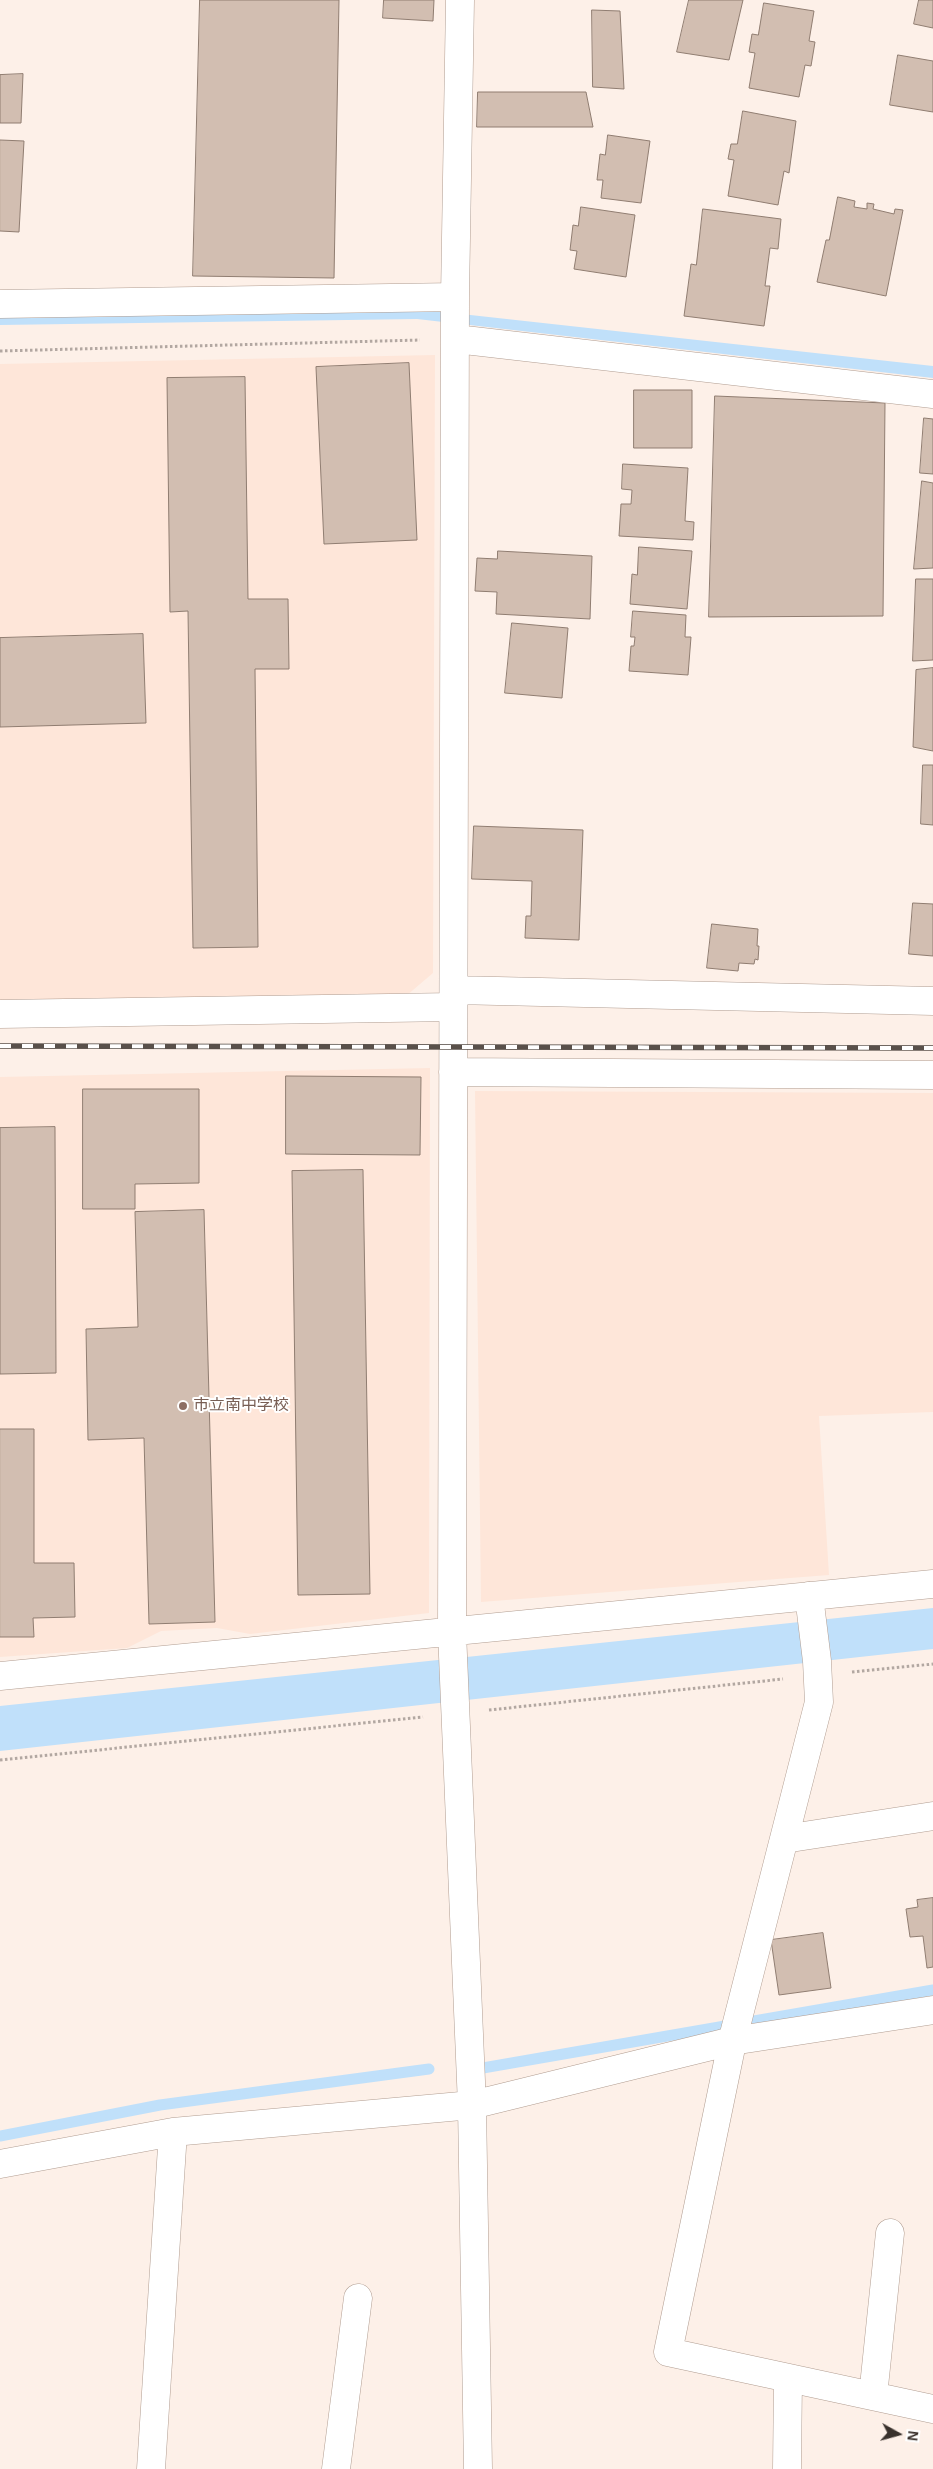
<!DOCTYPE html>
<html>
<head>
<meta charset="utf-8">
<style>
	body { margin:0 }
	#map { position:relative; width:933px; height:2469px; overflow:hidden; background:#fdf0e8; font-family:Arial,sans-serif }
	canvas { display:block }
	.north { position:absolute; left:873px; top:2409px; width:50px; height:50px; -webkit-text-stroke:4px #fff; paint-order:stroke; rotate:97deg; font-size:14px; font-weight:700; line-height:20px; text-align:center; color:#39312c }
	.north::after { content:''; display:block; margin:auto; width:18px; height:22px; background:#39312c; clip-path:polygon(50% 0,100% 100%,50% 72%,0 100%) }
</style>
</head>
<body>
<div id="map">
<canvas width="933" height="2469"></canvas>
<div class="north">N</div>
</div>
<script>
const context = document.querySelector('canvas').getContext('2d');
context.lineJoin = 'round';
function paint(path, color) { context.fillStyle = color; context.fill(path, 'evenodd'); }
function stroke(path, color, width, dash) { context.strokeStyle = color; context.lineWidth = width; context.lineCap = dash ? 'butt' : 'round'; context.setLineDash(dash || []); context.stroke(path); }
function drawText(font, color, halo, rows, align = 'center') {
  context.font = font + ' Arial,"Noto Sans JP",sans-serif'; context.lineWidth = 4; context.setLineDash([]); context.textBaseline = 'middle'; context.strokeStyle = halo; context.fillStyle = color; for (const [text, x, y, turn = 0] of rows) {
    context.save(); context.translate(x, y); context.rotate((+turn || 0) * Math.PI / 180); context.textAlign = isNaN(turn) ? turn : align; if (halo) context.strokeText(text, 0, 0); context.fillText(text, 0, 0); context.restore();
  }
}
const built = new Path2D(`
	M435 355 433 973 406 996 0 1003V727L146 722 143 634 0 638V364ZM409 363 417 539 324 544 317 367ZM245 377 248 599H288L289 668 255 669 258 947 193 948 188 611 171 612Z
	M430 1068 429 1613 250 1634 217 1628 161 1631 127 1648 0 1657V1637H33V1618L75 1617 74 1563H34V1429H0V1374L56 1373 55 1127 0 1128V1077ZM286 1077H421L420 1155 286 1154ZM83 1089H198L199 1183 135 1184V1209H84ZM363 1170 370 1593 299 1595 292 1171ZM204 1210 215 1622 149 1624 144 1438 88 1439 86 1329 138 1327 135 1212Z
	M475 1091 933 1093V1412L819 1416 829 1575 481 1602Z`);
const water = new Path2D(`
	M416 309 933 366V378L417 319 0 325V317Z
	M933 1608V1649L0 1751V1706Z`);
const stream = new Path2D(`
	M477 2069 933 1990
	M0 2136 160 2105 429 2069`);
const building = new Path2D(`
	M200 0H339L334 278 193 276Z
	M384 0H434L433 21 383 18Z
	M689 0H743L729 60 677 52Z
	M919 0H933V28L914 24Z
	M764 3 814 11 809 41 815 42 811 66 805 65 799 97 749 88 755 53 749 52 752 34 758 35Z
	M592 10 620 11 624 89 593 87Z
	M898 55 933 61V112L890 105Z
	M23 74 21 123H0V75Z
	M478 92H586L593 127H477Z
	M743 111 796 121 789 173 784 171 778 205 728 196 734 160 728 159 731 144H737Z
	M608 135 650 141 641 203 601 198 603 180H597L600 154 605 155Z
	M0 140 24 141 19 232 0 231Z
	M838 197 855 201 854 207 867 209V203L874 204 873 209 894 214 895 209 903 210 886 296 817 282 826 240H829Z
	M581 207 635 215 626 277 574 269 577 251 570 250 573 225 578 226Z
	M703 209 781 219 778 249 770 248 765 286H770L764 326 684 316 691 264 696 265Z
	M409 363 417 540 324 544 316 367Z
	M245 377 248 599H288L289 669H255L258 947 193 948 188 611 170 612 167 378Z
	M634 390H692V448H634Z
	M715 396 885 403 883 616 709 617Z
	M924 418 933 419V474L920 473Z
	M623 464 688 468 685 521 694 522 693 540 619 536 621 504H631L632 490 622 489Z
	M922 481 933 483V568L914 569Z
	M639 547 692 551 687 609 630 604 632 574 637 575Z
	M498 551 592 556 590 619 496 614 497 592 475 591 477 558 497 559Z
	M916 579H933V660L913 661Z
	M633 611 686 615 685 637H691L688 675 629 671 631 646H634L635 637H631Z
	M512 623 568 628 562 698 505 693Z
	M143 634 146 723 0 727V638Z
	M933 668V751L913 747 916 670Z
	M923 765H933V825L921 824Z
	M474 826 583 830 579 940 525 938 526 916H531L532 881 472 879Z
	M913 903 933 904V956L909 954Z
	M712 924 758 929 757 946H759L758 960 755 959 754 964 739 963 738 971 707 968Z
	M286 1076 421 1077 420 1155 286 1154Z
	M83 1089H199V1183L135 1184V1209H83Z
	M55 1127 56 1373 0 1374V1128Z
	M363 1170 370 1594 298 1595 292 1171Z
	M204 1210 215 1622 149 1624 144 1438 88 1440 86 1329 138 1327 135 1212Z
	M0 1429H34V1563H74L75 1617 33 1618 34 1637H0Z
	M933 1898V1967L927 1968 923 1936 910 1937 906 1909 918 1907 917 1900Z
	M823 1933 831 1988 779 1995 771 1940Z`);
const path = new Path2D(`
	M0 351 420 340
	M852 1672 933 1664
	M489 1710 783 1679
	M0 1760 423 1717`);
const minor = new Path2D(`
	M460 0 455 297 452 1632 472 2105 478 2469
	M0 304 455 297
	M456 339 933 394
	M454 990 933 1001
	M0 1014 453 1007
	M453 1072 933 1075
	M809 1596 817 1661 819 1702 733 2038 668 2352 933 2409
	M0 1676 933 1584
	M784 1839 933 1816
	M0 2164 173 2132 472 2105 732 2041 933 2010
	M873 2396 890 2233
	M151 2469 173 2132
	M336 2469 358 2298
	M787 2469 788 2378`);
const rail = new Path2D(`
	M0 1046 933 1048`);
const markers = [
	[183,1406,5,"#8d6e63"]
];
const educationNames = [
	["市立南中学校",193,1406]
];
paint(built, '#fee6d9');
paint(water, '#c0e0fa');
stroke(stream, '#c0e0fa', 11);
paint(building, '#d2beb1');
stroke(building, '#907d71', 1);
stroke(minor, '#b19d91', 29);
stroke(path, '#b2a7a1', 3, [2.5, 2.5]);
stroke(minor, '#fff', 28);
stroke(rail, '#59504a', 5.5);
stroke(rail, '#fff', 4, [11]);
for (const [x, y, r, color] of markers) { const dot = new Path2D(); dot.arc(x, y, r, 0, 2 * Math.PI); context.fillStyle = color; context.fill(dot); stroke(dot, '#fff', 2); }
drawText('16px', '#785e54', '#fff', educationNames, 'left');
</script>
</body>
</html>
